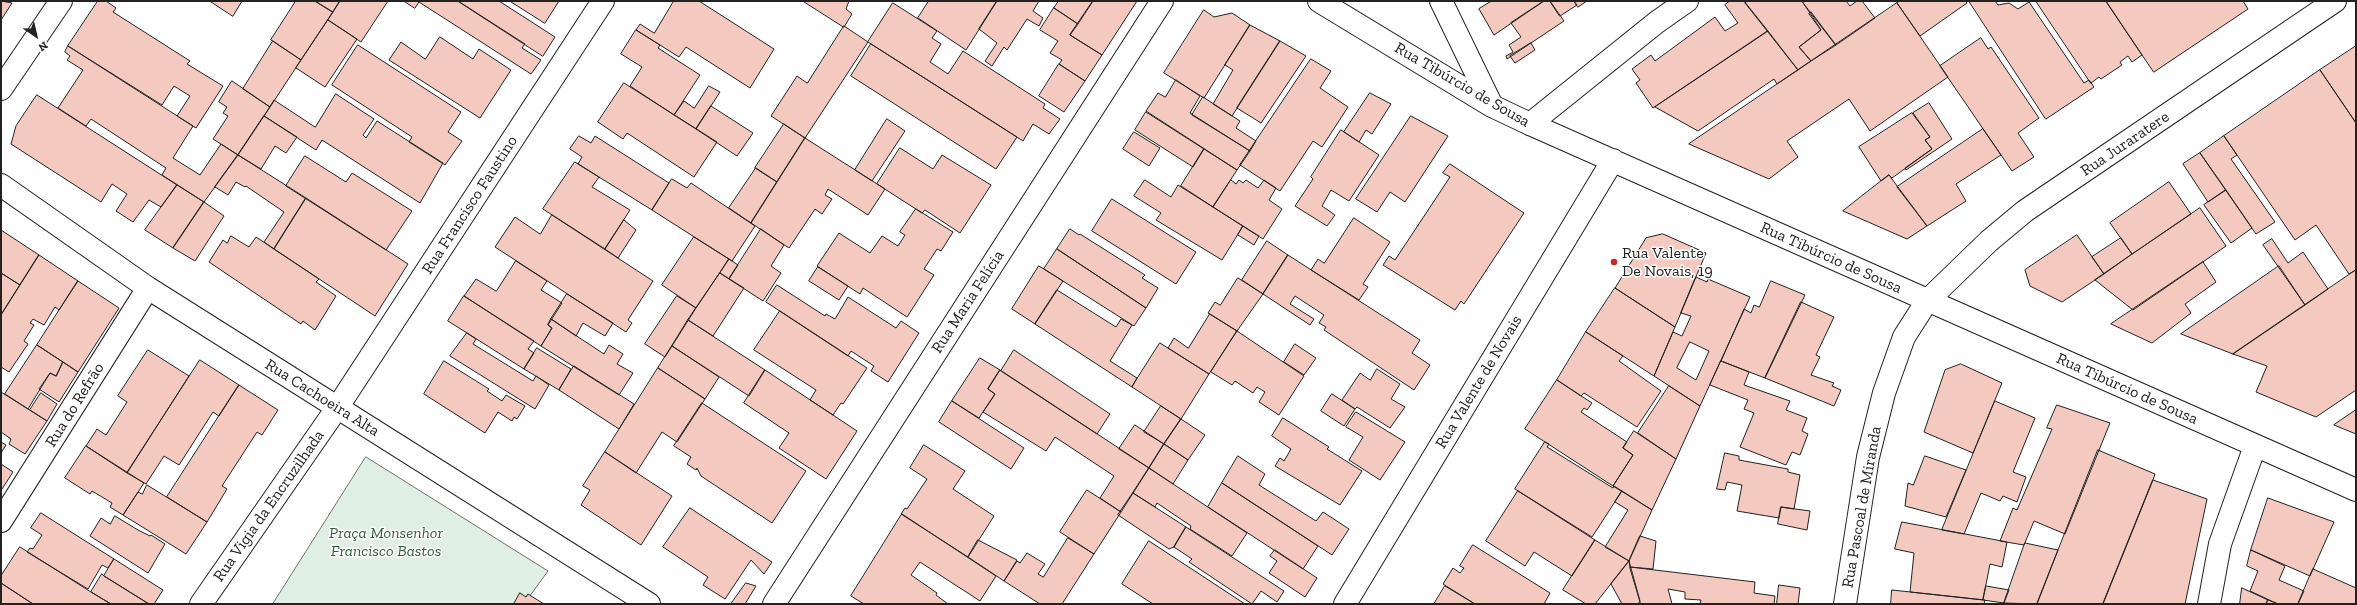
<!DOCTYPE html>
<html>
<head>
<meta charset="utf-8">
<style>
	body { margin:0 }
	#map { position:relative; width:2357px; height:605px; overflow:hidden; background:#fff; font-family:"Zilla Slab",serif }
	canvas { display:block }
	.frame { position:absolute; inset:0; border:2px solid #222; pointer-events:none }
	.north { position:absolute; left:16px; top:16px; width:40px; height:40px; -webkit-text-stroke:3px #fff; paint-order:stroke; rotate:146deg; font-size:11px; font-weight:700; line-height:16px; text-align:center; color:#222 }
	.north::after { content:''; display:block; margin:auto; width:14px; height:18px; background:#222; clip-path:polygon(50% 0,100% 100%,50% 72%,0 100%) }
</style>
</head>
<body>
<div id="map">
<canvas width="2357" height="605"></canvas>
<div class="frame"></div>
<div class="north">N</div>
</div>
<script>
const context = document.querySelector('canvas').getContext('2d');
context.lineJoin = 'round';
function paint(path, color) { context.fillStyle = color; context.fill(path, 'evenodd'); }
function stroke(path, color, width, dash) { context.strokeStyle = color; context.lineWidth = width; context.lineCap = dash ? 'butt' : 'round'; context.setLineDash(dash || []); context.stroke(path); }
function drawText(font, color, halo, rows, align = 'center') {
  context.font = font + ' "Zilla Slab",serif'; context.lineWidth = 3; context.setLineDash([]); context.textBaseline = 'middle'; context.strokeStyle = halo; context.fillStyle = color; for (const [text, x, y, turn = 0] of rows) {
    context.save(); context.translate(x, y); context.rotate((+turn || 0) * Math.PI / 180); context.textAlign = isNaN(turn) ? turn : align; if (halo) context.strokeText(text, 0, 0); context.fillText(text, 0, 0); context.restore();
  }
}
const green = new Path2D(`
	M366 457 548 571 524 604H273Z`);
const building = new Path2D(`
	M1 1 12 3 1 20Z
	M98 1H106L116 8 113 12 190 61 187 64 223 86 196 128 177 116 190 96 174 86 162 105 68 46Z
	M210 1H242L233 16Z
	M296 1H315L333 12 301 60 271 40Z
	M315 1H340L333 12Z
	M340 1H388L361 42 328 20Z
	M404 1H458L525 44 522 48 541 60 531 74 419 2 415 8Z
	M458 1H499L555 37 543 56Z
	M510 1H559L545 23Z
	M674 1H699L774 49 750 88 686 47 679 57 636 30 640 24 654 33Z
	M803 1H849L846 9 852 14 844 27Z
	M929 1H997L966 50 918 18Z
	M997 1H1039L1033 11 1043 18 1039 26 1027 19 1007 50 1004 47 992 66 985 61 997 43 979 29Z
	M1059 1H1093L1078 24 1054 8Z
	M1093 1H1137L1102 55 1070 35Z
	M1492 1H1544L1494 35 1479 9Z
	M1544 1H1550L1564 21 1507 59 1506 56 1513 52 1509 45 1521 37 1511 23Z
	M1550 1H1574L1577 5 1560 16Z
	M1574 1H1587L1578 7Z
	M1730 1H1744L1768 31 1653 108 1636 83 1640 80 1632 69 1651 55 1655 61 1715 17 1725 31 1738 23 1725 5Z
	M1748 1H1802L1821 30 1799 47 1811 61 1798 70 1745 3Z
	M1802 1H1846L1850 6 1857 1H1862L1875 18 1836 45Z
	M1900 1H1965L1967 3 1920 36 1897 3Z
	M1969 1H1995L1998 5 2009 3 2018 9 2029 2 2084 83 2089 80 2094 87 2046 119Z
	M2036 1H2106L2142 55 2132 62 2128 56 2120 62 2122 65 2101 79 2099 77 2091 83Z
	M2106 1H2243L2248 9 2154 72Z
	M893 3 937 31 932 38 941 44 930 62 948 74 963 51 1045 104 1043 108 1060 119 1049 134 1033 124 1023 141 868 42Z
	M1897 3 1948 77 1870 131 1849 99 1787 141 1798 157 1769 179 1689 144Z
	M1054 8 1078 24 1070 35 1102 55 1085 81 1059 64 1062 60 1050 53 1058 41 1040 30Z
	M1204 10 1214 17 1232 13 1250 25 1204 98 1164 73Z
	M1811 12 1836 45 1811 61 1799 47 1821 30 1809 14Z
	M328 20 357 39 325 87 296 68Z
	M1250 25 1280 41 1232 116 1213 104 1233 70 1225 65Z
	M844 26 868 42 805 138 771 116 797 76 807 83Z
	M636 30 660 45 658 48 700 75 674 115 630 86 642 67 621 54Z
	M1768 31 1798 70 1777 84 1774 79 1698 131 1655 107Z
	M440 37 473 59 479 49 511 70 480 118 389 60 401 42 425 59Z
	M1981 38 1988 49 1991 47 2039 118 2018 133 2034 157 2012 171 1940 66Z
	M273 41 301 60 270 107 243 89Z
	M1280 41 1306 56 1261 123 1237 108Z
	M1531 43 1535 50 1515 63 1510 56Z
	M871 44 1017 137 996 169 851 76Z
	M358 45 461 112 448 132 462 141 445 165 409 142 412 137 332 85Z
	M68 46 193 126 173 158 200 175 221 144 238 155 204 202 162 175 166 168 91 119 86 126 58 108 83 70 67 60 70 56 65 52Z
	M2356 46V123L2320 70Z
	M1311 59 1331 71 1320 88 1348 107 1322 147 1313 141 1280 191 1240 165Z
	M1059 64 1085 81 1064 112 1039 96Z
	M2320 70 2356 123V270L2349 274 2316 225 2295 240 2224 136Z
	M1176 80 1200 96 1190 113 1250 151 1237 170 1146 111 1158 93 1165 97Z
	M232 81 270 107 238 155 213 139 228 116 223 113 227 107 219 102Z
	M624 83 717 142 694 177 627 133 623 139 598 122Z
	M709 86 720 92 696 129 674 115 684 101 694 108Z
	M1370 93 1391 104 1372 134 1366 130 1359 142 1344 132Z
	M336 94 374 119 363 135 366 138 377 121 443 163 420 203 322 140 316 150 264 116 274 100 315 127Z
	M37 95 177 185 161 207 149 200 133 222 116 211 127 194 112 184 101 202 11 144 16 126Z
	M1203 97 1240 121 1236 128 1256 141 1250 151 1192 115Z
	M1929 103 1952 139 1906 170 1905 168 1932 149 1925 140 1930 137 1913 113Z
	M711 106 753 133 737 156 696 129Z
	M1146 112 1204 149 1193 167 1135 130Z
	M1912 113 1930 137 1925 140 1932 149 1892 178 1889 175 1881 181 1859 147Z
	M264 116 297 137 286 153 275 146 261 169 238 155Z
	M1411 116 1448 136 1405 202 1390 192 1377 212 1356 199Z
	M887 119 905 131 872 181 855 170Z
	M784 124 805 138 777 182 755 168Z
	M1983 129 2001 155 1956 184 1966 201 1927 226 1897 187Z
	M1341 130 1379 155 1349 201 1331 190 1322 206 1335 215 1327 226 1295 206 1313 179 1311 177Z
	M1134 132 1160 148 1149 166 1123 149Z
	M579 136 591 143 595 136 669 183 652 210 578 164 582 157 570 149Z
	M2224 136 2237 155 2231 159 2275 222 2256 234 2200 153Z
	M805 138 885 189 868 215 828 189 825 195 832 199 822 214 815 209 789 248 751 223Z
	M900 148 933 169 942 155 991 185 960 233 925 210 922 213 877 184Z
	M1204 149 1237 170 1213 207 1181 186Z
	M2200 153 2226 190 2208 202 2183 164Z
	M238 155 306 198 274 249 264 242 284 212 246 186 245 187 236 182 228 195 215 187Z
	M305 156 346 182 352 173 412 211 386 250 286 186Z
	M575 162 599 177 592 187 630 210 605 249 543 209Z
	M1450 164 1524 213 1464 304 1461 301 1455 310 1383 265 1389 256 1395 260 1450 177 1443 173Z
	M756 168 777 182 751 223 729 208Z
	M1889 175 1927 226 1907 239 1843 211Z
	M672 179 687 188 691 183 755 226 732 261 652 210Z
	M1145 180 1171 197 1178 185 1243 226 1222 260 1156 220 1161 213 1134 196Z
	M1231 180 1236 184 1239 180 1243 183 1246 180 1258 188 1264 180 1276 188 1269 200 1282 209 1263 239 1213 207Z
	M2169 182 2191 214 2132 254 2110 223Z
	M177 185 204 202 173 248 145 230Z
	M2226 190 2252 228 2231 243 2204 205Z
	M306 198 408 264 375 316 274 249Z
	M1112 199 1196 252 1176 284 1092 231Z
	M204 202 224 216 195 261 173 248Z
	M2200 208 2226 246 2133 310 2095 280Z
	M916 209 953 232 941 251 937 249 924 269 934 275 907 317 863 288 860 294 817 266 839 233 870 253 882 236 898 246 905 235 900 232Z
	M552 215 653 281 628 320 632 323 626 332 495 247 515 217 540 234Z
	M1354 218 1390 242 1363 284 1368 287 1359 300 1311 270 1318 259 1324 263Z
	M624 220 636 230 618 258 605 249Z
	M1243 226 1259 236 1254 245 1238 235Z
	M761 229 784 245 771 266 781 273 763 301 729 279Z
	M1070 229 1079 235 1080 234 1145 275 1142 278 1158 288 1146 308 1057 249Z
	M1 230 39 255 20 285 1 273Z
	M1663 234 1706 253 1675 327 1615 288 1646 238Z
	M2077 235 2104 274 2062 302 2030 286 2025 270Z
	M231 236 249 247 256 237 319 279 316 282 336 296 315 330 303 321 301 324 209 262 223 240 227 243Z
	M694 237 729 259 696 308 662 285Z
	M2121 238 2132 254 2104 274 2092 257Z
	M2272 239 2288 263 2303 252 2328 289 2305 305 2263 245Z
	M1267 241 1288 255 1263 294 1242 280Z
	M1057 249 1146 308 1134 326 1044 269Z
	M39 255 78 281 59 310 55 307 44 325 33 319 30 323 34 325 24 341 28 344 9 372 1 367V315Z
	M1288 255 1420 340 1412 353 1430 365 1414 390 1324 330 1326 327 1319 323 1324 315 1295 296 1290 304 1314 319 1310 325 1263 294Z
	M729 259 738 265 729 279 720 273Z
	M516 261 547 281 541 290 562 303 548 325 552 328 541 346 464 296 476 279 496 291Z
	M2203 262 2216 282 2185 304 2191 313 2152 343 2111 324Z
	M1039 266 1063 281 1035 324 1012 309Z
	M2279 266 2305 305 2233 354 2181 334Z
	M818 267 848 286 839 300 809 281Z
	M2356 270V390L2316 417 2256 392 2267 366 2233 354Z
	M1 273 20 285 1 315Z
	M720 273 744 288 713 336 688 320Z
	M1696 277 1707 282 1708 279 1750 297 1700 406 1654 376 1673 332 1682 336 1691 316 1681 313ZM1690 342 1709 351 1696 380 1677 368Z
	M1238 278 1263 294 1237 331 1208 313 1215 302 1220 305Z
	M78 281 119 308 78 372 37 345Z
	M1771 281 1805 295 1765 378 1721 361 1744 309 1751 313 1754 305 1759 307Z
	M777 285 825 316 826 314 835 319 848 297 896 328 901 321 919 333 888 382 871 371 874 366 851 351 848 356 766 302Z
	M1615 288 1675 327 1654 376 1586 332Z
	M1057 290 1116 327 1121 319 1132 325 1110 361 1137 378 1132 387 1035 324Z
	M567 294 613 323 605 336 583 323 576 336 551 319Z
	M464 296 534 341 528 349 534 353 524 369 448 321Z
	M677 296 696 308 665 357 645 344Z
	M1801 302 1834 317 1816 355 1820 357 1811 375 1834 383 1832 386 1841 390 1834 406 1765 378Z
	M780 311 867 368 843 404 841 403 833 415 810 400 816 390 754 350Z
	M1210 314 1237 331 1209 374 1168 348 1174 338 1188 348Z
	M551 319 604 354 609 345 623 354 617 364 633 373 619 395 541 346 552 328 548 325Z
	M688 320 765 370 749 396 672 346Z
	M1237 331 1304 376 1279 415 1259 402 1265 392 1257 387 1253 393 1235 381 1232 385 1211 372Z
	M1586 332 1623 356 1619 361 1661 391 1637 427 1584 393 1581 396 1557 380Z
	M467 333 476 339 473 344 533 381 536 376 549 385 535 409 450 356Z
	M1160 343 1209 374 1181 419 1132 387Z
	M1295 344 1316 358 1304 375 1284 362Z
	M37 345 63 362 56 376 50 373 28 409 5 394Z
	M672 346 719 377 705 399 658 368Z
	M537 348 571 369 559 390 524 369Z
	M148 350 189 376 127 473 86 446 97 429 106 435 127 402 118 396Z
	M1014 350 1110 414 1097 434 1001 371Z
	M980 358 1000 370 988 389 995 394 979 418 952 401Z
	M200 360 239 385 219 416 213 412 179 465 164 456 146 484 127 473Z
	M444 361 489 389 487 391 502 401 506 395 525 406 517 419 514 417 512 421 498 412 485 433 424 394Z
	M1721 361 1749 372 1744 385 1790 401 1786 410 1807 418 1802 431 1808 434 1800 455 1792 452 1786 465 1740 447 1754 413 1744 409 1748 400 1710 385Z
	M63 362 78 372 59 402 39 389 50 373 56 376Z
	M1961 364 2002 383 1973 453 1924 432 1945 370Z
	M574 366 634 404 619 429 559 390Z
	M658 368 705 399 677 442 662 432 636 473 605 452Z
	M1377 369 1400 384 1391 399 1405 407 1390 428 1357 407 1355 409 1342 400 1360 373 1370 380Z
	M765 370 857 431 826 479 779 448 789 433 744 403Z
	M1000 370 1149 468 1121 512 1100 498 1114 476 1055 437 1046 451 983 412 995 394 988 389Z
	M1557 380 1592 403 1587 410 1584 408 1581 412 1627 442 1623 448 1633 455 1613 486 1525 429Z
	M239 385 278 410 262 435 257 432 222 486 227 489 207 522 167 497Z
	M1669 386 1700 406 1676 459 1638 433Z
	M1 392 47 421 25 454 9 444 11 439 1 432Z
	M41 393 57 404 47 421 30 410Z
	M1332 394 1355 409 1344 426 1321 411Z
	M952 401 1024 448 1011 469 939 422Z
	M1995 401 2035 418 2013 472 2026 477 2017 502 2003 496 2000 501 1981 493 1964 534 1942 530Z
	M702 403 806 471 772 523 701 476 697 468 696 470 687 464 691 457 674 446Z
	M2057 405 2110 423 2065 534 2034 521 2024 545 2000 541 2013 508 2017 510 2052 429 2047 428Z
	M1161 406 1181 419 1164 444 1144 432Z
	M2356 410V434L2334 425Z
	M1356 412 1405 442 1380 480 1349 460 1363 437 1346 427Z
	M1283 418 1329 447 1327 449 1362 471 1340 505 1275 466 1280 458 1284 461 1291 449 1272 436Z
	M1181 419 1205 435 1188 460 1164 444Z
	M1135 425 1164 444 1149 468 1119 449Z
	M1634 431 1676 459 1652 510 1613 486 1633 455 1623 448Z
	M1 442 6 445 1 453Z
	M1545 442 1549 444 1547 447 1613 488 1614 486 1622 491 1592 537 1515 489Z
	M1164 444 1188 460 1173 484 1149 468Z
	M924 445 965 471 953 489 994 516 968 557 901 514 905 508 907 509 927 479 910 468Z
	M86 446 144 483 123 515 110 507 112 503 92 491 90 494 65 478Z
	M2098 450 2155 474 2153 480 2103 604H2037Z
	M605 452 672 496 641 545 581 505 590 490 583 486Z
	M1725 453 1739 456V460L1788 469V472L1800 475 1794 509 1781 507 1779 518 1737 511 1742 485 1727 482 1725 490 1717 489Z
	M1238 456 1265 474 1259 485 1316 521 1323 512 1349 529 1332 555 1222 483Z
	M1925 456 1966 470 1946 517 1905 506 1908 483 1913 485Z
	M1 464 13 472 2 489H1Z
	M1149 468 1247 533 1232 556 1190 529 1191 526 1157 503 1155 507 1133 493Z
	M2153 480 2207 499 2185 604H2103Z
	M1222 483 1318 546 1303 569 1208 507Z
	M147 485 207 522 186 554 123 515 138 492 142 494Z
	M1087 490 1121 512 1094 554 1060 532Z
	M1518 491 1595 540 1572 576 1534 552 1525 566 1486 541Z
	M1622 491 1652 510 1629 561 1605 547 1628 510 1615 502Z
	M1133 493 1186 527 1174 547 1169 549 1118 515Z
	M2268 498 2334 522 2310 576 2251 550Z
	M1781 507 1810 511 1807 530 1778 524Z
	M690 508 772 562 764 574 751 560 725 599 703 585 708 577 663 547Z
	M41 513 114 559 108 568 102 565 88 589 27 552 30 548 33 549 42 535 31 528Z
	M902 514 996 576 980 601 920 562 911 575 937 593 936 595 948 604H864L851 596Z
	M115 516 138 530 150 536 151 535 165 544 148 573 90 536 101 518 110 524Z
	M1902 522 2007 542 2002 567 1990 564 1983 600 1910 592 1914 553 1895 549Z
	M1186 527 1284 591 1277 602 1261 591 1252 604 1189 562 1192 559 1174 547Z
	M1640 536 1656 541 1653 569 1630 567 1629 561Z
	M1068 538 1094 554 1062 604H1040L1004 581 1017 561 1020 563 1027 553 1045 564 1038 574 1043 577Z
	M978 540 1017 560 1004 581 968 557Z
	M1595 540 1629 561 1595 604H1586L1563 590Z
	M1149 541 1245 604H1153L1122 584Z
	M2025 543 2058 550 2037 604 2004 603Z
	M1473 545 1550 593 1544 604H1475L1443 584 1453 568 1460 573 1464 568 1460 566Z
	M20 547 91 592 111 604H33L1 583V576Z
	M1275 550 1317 578 1305 597 1269 573 1277 561 1270 556Z
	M2251 550 2285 566 2279 580 2304 591 2298 604H2278L2250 591 2258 571 2247 566Z
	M114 559 163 590 154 604H149L104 576Z
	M1629 561 1640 601 1638 604H1622L1611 584Z
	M1630 567 1755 582 1754 593 1775 596 1774 604H1700L1701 600 1685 599V592L1668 589 1672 604H1641Z
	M2313 569 2356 588V604H2298Z
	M102 574 104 576 149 604H111L91 592Z
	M1 583 33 604H1Z
	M746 583 756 586 745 604H731Z
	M1779 585 1800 588 1798 604H1777Z
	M1445 586 1475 604H1434Z
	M1986 586 2009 590 2004 603 1983 600Z
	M2242 588 2268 600 2266 604H2240Z
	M1892 590 1985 600 1984 604H1891Z
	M520 593 526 597 528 594 544 604H514Z
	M2268 600 2278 604H2266Z`);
const street = new Path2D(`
	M1 89 61 1
	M1530 124 1657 22 1687 1
	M1 185 148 288 649 604
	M1 521 148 288
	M201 604 337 408 603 1
	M774 604 1162 1
	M1845 604 1868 457 1884 393 1904 337 1927 301 1989 241 2025 211 2335 1
	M2209 604 2220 544 2255 446`);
const secondary = new Path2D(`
	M1319 1 1492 106 1530 124 2356 490
	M1441 1 1492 106
	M1345 604 1613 160`);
const markers = [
	[1614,262,4,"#c62828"]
];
const streetNames = [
	["Rua Tibúrcio de Sousa",1462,85,30],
	["Rua Juraratere",2125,144,-34],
	["Rua Francisco Faustino",470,205,-57],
	["Rua Tibúrcio de Sousa",1831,258,24],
	["Rua Maria Felícia",968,302,-57],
	["Rua Valente de Novais",1479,382,-59],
	["Rua Tibúrcio de Sousa",2127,389,24],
	["Rua Cachoeira Alta",322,398,32],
	["Rua do Refrão",75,405,-58],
	["Rua Vigia da Encruzilhada",269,506,-55],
	["Rua Pascoal de Miranda",1862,507,-80]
];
const poiNames = [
	["Rua Valente",1622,253],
	["De Novais, 19",1622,271]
];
const parkNames = [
	["Praça Monsenhor",386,533],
	["Francisco Bastos",386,551]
];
paint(green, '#e0efe3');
stroke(green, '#6f6f6f', 1);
paint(building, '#f3c9c0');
stroke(building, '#222', 1);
stroke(street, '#222', 24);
stroke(secondary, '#222', 24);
stroke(street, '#fff', 22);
stroke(secondary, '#fff', 22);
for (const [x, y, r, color] of markers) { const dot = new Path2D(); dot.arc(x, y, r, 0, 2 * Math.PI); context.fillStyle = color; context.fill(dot); stroke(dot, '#fff', 1.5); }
drawText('16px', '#222', '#fff', streetNames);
drawText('16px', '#222', '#fff', poiNames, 'left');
drawText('italic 16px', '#2f5e38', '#fff', parkNames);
</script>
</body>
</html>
